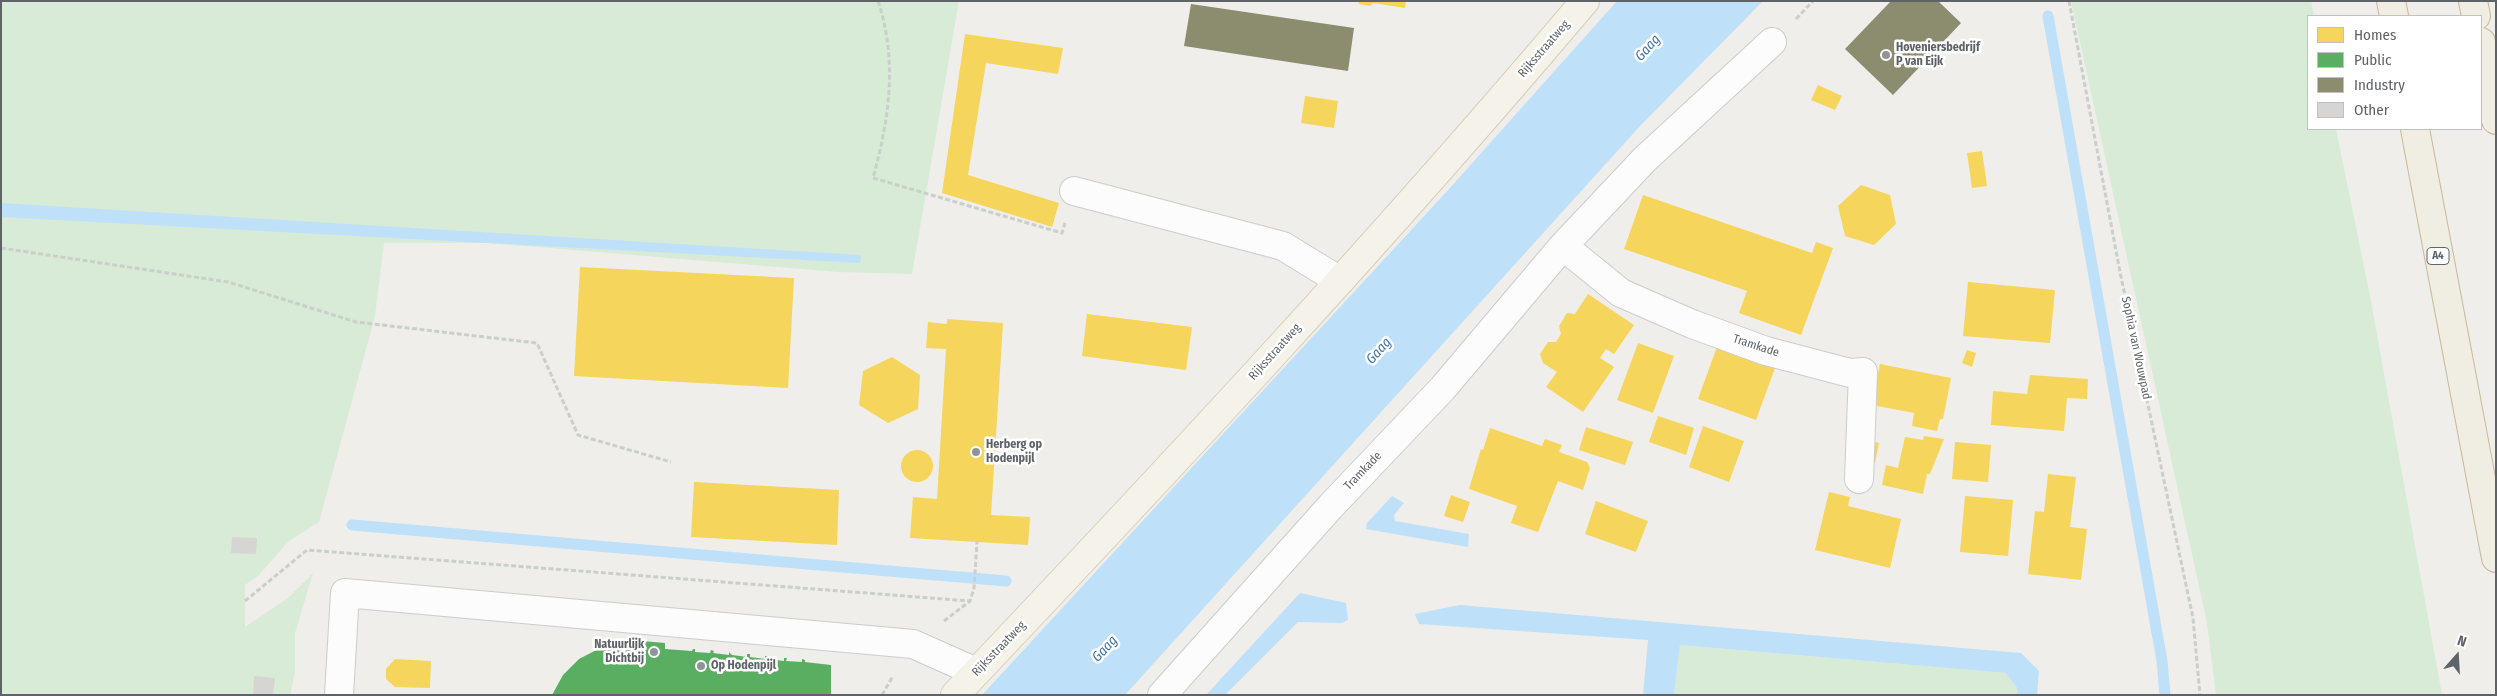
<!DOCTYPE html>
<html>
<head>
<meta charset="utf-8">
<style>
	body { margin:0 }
	#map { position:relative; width:2497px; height:696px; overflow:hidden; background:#efeeea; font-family:"Fira Sans Condensed",sans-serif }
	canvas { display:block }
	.frame { position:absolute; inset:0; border:2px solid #5f6368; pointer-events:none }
	.legend { position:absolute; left:2307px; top:15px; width:175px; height:115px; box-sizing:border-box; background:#fff; border:1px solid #bfc1c3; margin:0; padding:6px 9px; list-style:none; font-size:15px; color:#5f6368 }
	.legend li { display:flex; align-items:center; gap:10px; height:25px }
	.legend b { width:25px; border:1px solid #bfc1c3 }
	.north { position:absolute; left:2432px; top:631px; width:50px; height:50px; -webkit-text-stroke:4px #fff; paint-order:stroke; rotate:19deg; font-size:14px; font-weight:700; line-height:20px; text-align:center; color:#5f6368 }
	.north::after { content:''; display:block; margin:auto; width:18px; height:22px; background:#5f6368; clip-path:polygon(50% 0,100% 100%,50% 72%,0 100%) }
</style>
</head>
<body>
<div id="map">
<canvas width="2497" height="696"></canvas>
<div class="frame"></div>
<ul class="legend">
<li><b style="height:14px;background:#f6d55c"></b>Homes</li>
<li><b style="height:14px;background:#5aae61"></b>Public</li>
<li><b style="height:14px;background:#8c8c6e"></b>Industry</li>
<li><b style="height:14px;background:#d6d5d3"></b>Other</li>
</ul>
<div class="north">N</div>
</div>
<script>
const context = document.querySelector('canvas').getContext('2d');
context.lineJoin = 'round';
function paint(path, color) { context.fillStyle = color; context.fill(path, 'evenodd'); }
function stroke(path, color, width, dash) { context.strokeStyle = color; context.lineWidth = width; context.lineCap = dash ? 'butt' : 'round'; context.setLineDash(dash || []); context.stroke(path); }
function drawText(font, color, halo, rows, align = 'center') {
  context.font = font + ' "Fira Sans Condensed",sans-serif'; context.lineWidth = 5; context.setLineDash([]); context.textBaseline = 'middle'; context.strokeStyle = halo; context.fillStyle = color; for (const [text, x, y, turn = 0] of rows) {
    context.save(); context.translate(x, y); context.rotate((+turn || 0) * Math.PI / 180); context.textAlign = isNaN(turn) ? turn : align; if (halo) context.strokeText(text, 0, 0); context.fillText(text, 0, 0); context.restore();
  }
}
const green = new Path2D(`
	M1 1H959L912 274 838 272 489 243H384L375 316 319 522 289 541 259 575 245 585V627L288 598 313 573 295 633V673L290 695H1Z
	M2071 1H2311L2314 16H2308V129H2336L2370 296 2442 695H2216L2207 623Z
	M1680 645 2006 673 2017 688V695H1674Z`);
const water = new Path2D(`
	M1617 1H1763L1641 125 1125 695H982L1449 189Z
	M1 203 861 255 860 263 1 217Z
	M1392 496 1404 503 1394 515 1395 521 1469 534 1468 547 1366 529 1367 523Z
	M1300 593 1346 603 1348 620 1342 623 1298 622 1225 695H1206Z
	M1460 605 2021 653 2039 671 2037 695H2017V688L2006 673 1680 645 1674 695H1643L1648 640 1419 624 1415 614Z`);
const homes = new Path2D(`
	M1358 1H1406L1405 8 1373 3 1370 6 1359 4Z
	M965 34 1063 48 1058 74 986 63 968 175 1059 203 1052 227 942 193Z
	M1818 85 1842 96 1835 110 1811 100Z
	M1305 96 1338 101 1334 128 1301 123Z
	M1982 151 1987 186 1972 188 1967 153Z
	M1861 185 1890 195 1896 224 1874 245 1845 236 1838 206Z
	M1643 195 1812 253 1816 242 1833 248 1801 335 1739 313 1747 291 1624 249Z
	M580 267 794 278 788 388 574 376Z
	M1968 282 2055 290 2050 343 1963 336Z
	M1588 294 1634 325 1614 354 1606 349 1600 358 1614 367 1583 412 1546 387 1557 372 1543 363 1540 354 1548 342H1556L1561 334 1559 326 1567 313 1575 314Z
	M1087 314 1192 327 1186 370 1082 356Z
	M947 319 1003 323 991 515 1030 517 1028 545 910 538 913 497 937 499 946 349 926 348 928 322 947 324Z
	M1638 343 1674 356 1653 413 1617 400Z
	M1717 347 1775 368 1756 420 1698 399Z
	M1967 350 1976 353 1972 367 1962 363Z
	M892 357 920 375 918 409 888 423 859 405 863 371Z
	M1880 364 1951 378 1943 419H1940L1937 431 1912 426 1914 413 1872 405Z
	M2030 375 2088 379 2087 399 2067 398 2064 431 1991 425 1993 391 2027 394Z
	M1658 416 1694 428 1686 455 1649 442Z
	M1703 426 1744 441 1729 482 1689 467Z
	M1586 427 1633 442 1625 465 1579 450Z
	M1490 428 1542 446 1545 439 1562 445 1559 452 1587 462 1590 468 1583 490 1558 481 1538 532 1511 523 1517 506 1469 489 1481 449 1483 450Z
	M1924 436 1944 439 1930 474H1927L1923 494 1882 485 1886 465 1898 468 1905 437 1923 440Z
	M1867 440 1879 443 1875 463 1863 461Z
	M1955 442 1991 445 1988 482 1952 479Z
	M901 466a16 16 0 1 1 32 0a16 16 0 1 1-32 0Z
	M2048 474 2076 477 2070 527 2087 529 2081 580 2028 574 2035 511 2044 512Z
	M694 482 839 490 837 545 691 537Z
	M1829 492 1850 497 1848 506 1901 519 1890 568 1815 550Z
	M1451 495 1470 502 1463 522 1444 516Z
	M1965 496 2013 500 2008 556 1960 552Z
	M1596 501 1648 521 1636 552 1585 534Z
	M395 659 431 661 430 688 395 687 386 679V669Z`);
const public = new Path2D(`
	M631 640 665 643V649L692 651 693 649H695V652L710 653 711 650 714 651 713 653 729 655V652L732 655 747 657V654H750V657L765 659V656H769L768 659 784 661V658H787L786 661 802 662V659L805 660V662L831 665V695H552L563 675 579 659 608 644Z`);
const industry = new Path2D(`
	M1891 1H1938L1961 23 1893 95 1845 49Z
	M1191 4 1354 28 1348 71 1184 46Z`);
const stream = new Path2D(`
	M2048 16 2162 661 2165 695
	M352 525 1006 581`);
const building = new Path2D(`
	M232 537 257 538 256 554 231 553Z
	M254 676 275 678 273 695H253Z`);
const path = new Path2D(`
	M878 1C898 61 889 120 873 178L1062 233 1065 223
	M2069 1 2120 272 2193 618 2200 695
	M1796 19 1813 1
	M1 248 228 282 356 322 537 343 578 435 671 462
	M245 601 307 550 970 601
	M944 621 970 601 974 588 977 542
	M882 695 893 676`);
const minor = new Path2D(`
	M1074 191 1283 246 1340 281
	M1563 246 1621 293 1692 324 1766 351 1850 373 1863 372 1859 479
	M339 695 345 593 913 644 976 672
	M1162 695 1331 506 1443 388 1563 246 1645 159 1772 42`);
const major = new Path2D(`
	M955 695C1170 468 1383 240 1585 1`);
const highway = new Path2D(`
	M2391 1 2394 16
	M2473 1 2476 16
	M2481 42 2496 120
	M2415 129 2496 558`);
const markers = [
	[1886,55,5,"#919496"],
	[976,452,5,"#919496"],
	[654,652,5,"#919496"],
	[701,666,5,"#919496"]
];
const shields = [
	[2438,256,22]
];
const shieldNames = [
	["A4",2438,256]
];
const poiNames = [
	["Hoveniersbedrijf",1896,48],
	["P van Eijk",1896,62],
	["Herberg op",986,445],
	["Hodenpijl",986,459],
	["Natuurlijk",644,645,"right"],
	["Dichtbij",644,659,"right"],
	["Op Hodenpijl",711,666]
];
const streetNames = [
	["Rijksstraatweg",1544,49,-49],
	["Tramkade",1756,346,18],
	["Sophia van Wouwpad",2136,348,78],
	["Rijksstraatweg",1275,352,-48],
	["Tramkade",1363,471,-46],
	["Rijksstraatweg",999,649,-46]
];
const waterNames = [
	["Gaag",1648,48,-48],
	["Gaag",1379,351,-48],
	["Gaag",1105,649,-47]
];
paint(green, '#d8ebd6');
paint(water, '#bfe0f9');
paint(homes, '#f6d55c');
paint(public, '#5aae61');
paint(industry, '#8c8c6e');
stroke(stream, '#bfe0f9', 11);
paint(building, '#d6d5d3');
stroke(minor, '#cbcccc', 30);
stroke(major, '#d7ceb8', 30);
stroke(highway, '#c8b996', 30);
stroke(path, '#cacfcc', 3, [5, 2.5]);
stroke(minor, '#fdfcfc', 28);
stroke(major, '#f4f2e9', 28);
stroke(highway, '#f0ede3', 28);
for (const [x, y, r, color] of markers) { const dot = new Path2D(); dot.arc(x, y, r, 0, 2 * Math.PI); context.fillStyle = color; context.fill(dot); stroke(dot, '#fff', 2); }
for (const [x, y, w] of shields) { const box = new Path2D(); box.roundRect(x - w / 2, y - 8.5, w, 17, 4); context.fillStyle = '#fff'; context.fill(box); stroke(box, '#5f6368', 1); }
drawText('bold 11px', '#5f6368', null, shieldNames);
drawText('bold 12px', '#5f6368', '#fff', poiNames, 'left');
drawText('12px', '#5f6368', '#fff', streetNames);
drawText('italic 14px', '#4174aa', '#fff', waterNames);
</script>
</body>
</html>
